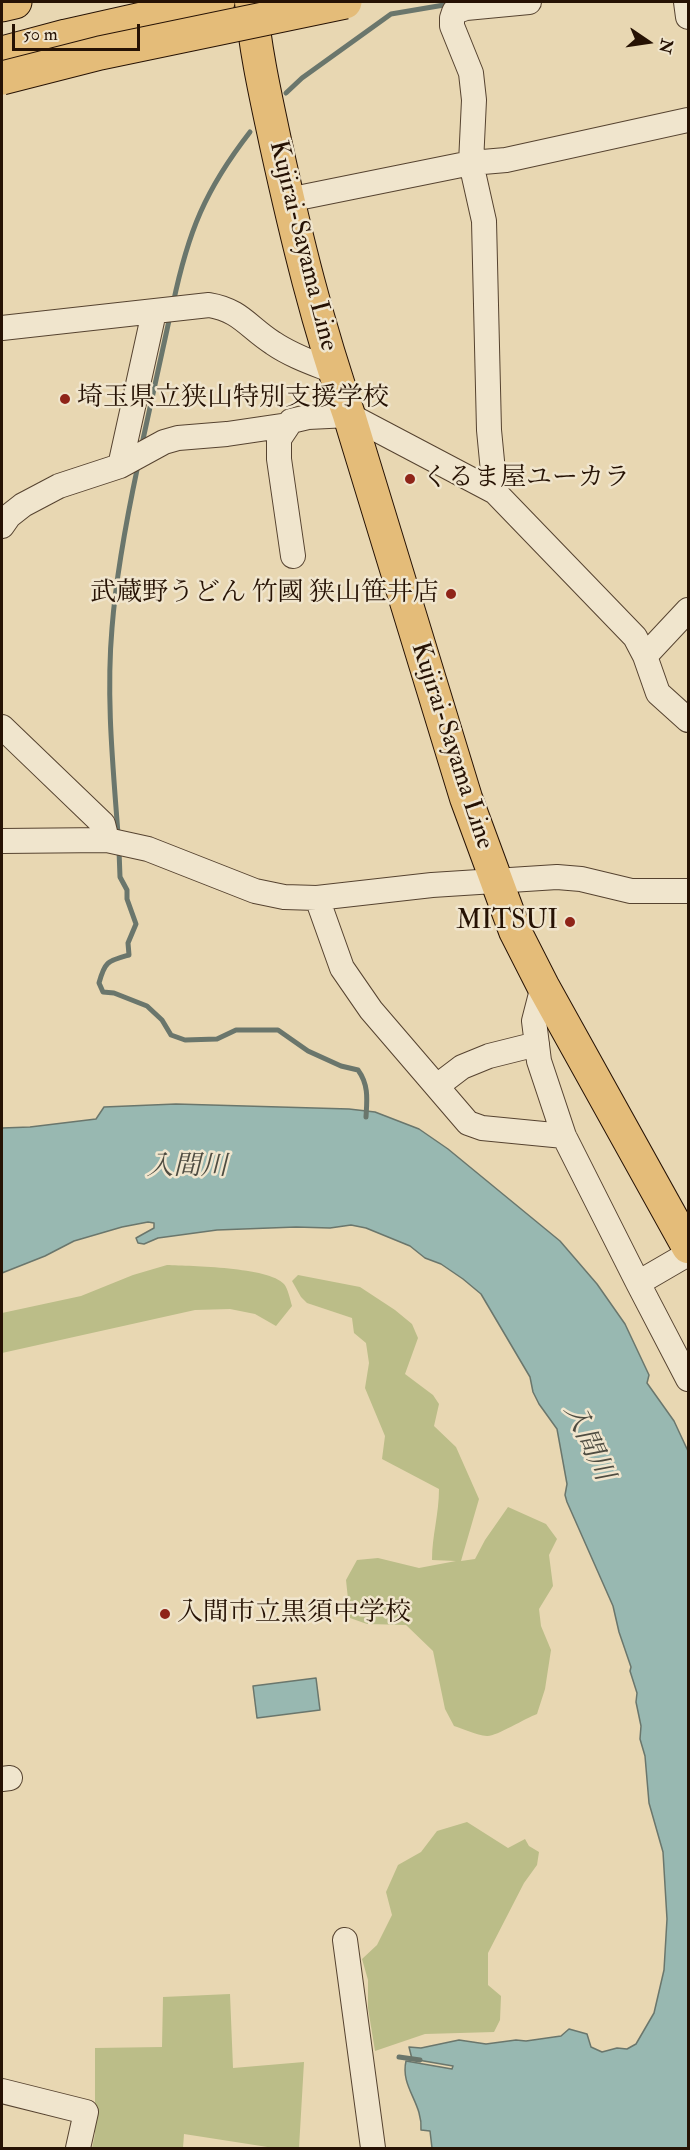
<!DOCTYPE html>
<html>
<head>
<meta charset="utf-8">
<style>
	body { margin:0 }
	#map { position:relative; width:690px; height:2150px; overflow:hidden; background:#e8d7b2; font-family:"IM FELL Double Pica",serif }
	canvas { display:block }
	.frame { position:absolute; inset:0; border:3px solid #261204; pointer-events:none }
	.north { position:absolute; left:618px; top:12px; width:60px; height:60px; -webkit-text-stroke:4px #f0e5cd; paint-order:stroke; rotate:103deg; font-size:16px; font-weight:700; line-height:24px; text-align:center; color:#261204 }
	.north::after { content:''; display:block; margin:auto; width:21px; height:27px; background:#261204; clip-path:polygon(50% 0,100% 100%,50% 72%,0 100%) }
	.scale { position:absolute; left:12px; top:24px; width:128px; height:27px; box-sizing:border-box; border:3px solid #261204; border-top:0; padding-left:8px; font-size:18px; line-height:21px; white-space:nowrap; color:#261204; -webkit-text-stroke:4px #f0e5cd; paint-order:stroke }
</style>
</head>
<body>
<div id="map">
<canvas width="690" height="2150"></canvas>
<div class="frame"></div>
<div class="north">N</div>
<div class="scale">50 m</div>
</div>
<script>
const context = document.querySelector('canvas').getContext('2d');
context.lineJoin = 'round';
function paint(path, color) { context.fillStyle = color; context.fill(path, 'evenodd'); }
function stroke(path, color, width, dash) { context.strokeStyle = color; context.lineWidth = width; context.lineCap = dash ? 'butt' : 'round'; context.setLineDash(dash || []); context.stroke(path); }
function drawText(font, color, halo, rows, align = 'center') {
  context.font = font + ' "IM FELL Double Pica","Noto Serif JP",serif'; context.lineWidth = 5; context.setLineDash([]); context.textBaseline = 'middle'; context.strokeStyle = halo; context.fillStyle = color; for (const [text, x, y, turn = 0] of rows) {
    context.save(); context.translate(x, y); context.rotate((+turn || 0) * Math.PI / 180); context.textAlign = isNaN(turn) ? turn : align; if (halo) context.strokeText(text, 0, 0); context.fillText(text, 0, 0); context.restore();
  }
}
const green = new Path2D(`
	M167 1265C191 1266 269 1267 284 1284 288 1289 290 1299 292 1306L276 1326 255 1314 230 1309 195 1310 2 1353V1313L81 1296 133 1275Z
	M298 1275 360 1287 395 1310 412 1324 418 1338 405 1374 433 1395 439 1404 434 1426 456 1447 479 1499 461 1561 475 1559 485 1540 508 1507 546 1524 557 1539 549 1555 553 1586 539 1609 541 1626 551 1650 545 1689 537 1714C526 1718 495 1737 487 1736 476 1735 464 1729 454 1726L445 1709 433 1651 406 1625 367 1624 350 1618 346 1580 357 1560 378 1558 419 1568 456 1561 432 1560C432 1536 439 1514 439 1489L382 1459 385 1436 365 1388 369 1363 366 1343 354 1333 352 1318 307 1303 301 1297 292 1281Z
	M467 1822 508 1848 525 1839 529 1846 539 1852 537 1865 524 1883 488 1953V1985L501 1996 500 2020 494 2032 425 2034 375 2051 368 2008V1980L362 1959 377 1945 392 1915 386 1892 398 1865 421 1852 437 1831Z
	M230 1994 233 2068 304 2062 299 2148H274L184 2134 183 2148H92L95 2134V2048L162 2047 163 1997Z`);
const water = new Path2D(`
	M176 1104 349 1109 375 1112 419 1129 448 1149 560 1241 597 1284 625 1324 649 1375 647 1383 674 1421 688 1451V2148H432L430 2131 421 2130C423 2103 400 2087 406 2061L452 2069 453 2066 412 2059 409 2047 421 2048 459 2040 486 2044 516 2040 526 2041 561 2036 569 2029 587 2034 591 2047 602 2052 617 2048 627 2049 636 2044 654 2013 664 1970 667 1919 663 1852 649 1803 645 1756 640 1739 641 1726 636 1702 637 1693 630 1671 631 1667 619 1632 613 1606 567 1502 565 1495 567 1484 557 1429 539 1404 533 1392 530 1377 481 1294 463 1279 441 1264 425 1258 410 1246 366 1228 351 1225 330 1228 296 1227 217 1230 158 1238 144 1244 138 1243 136 1238 154 1228V1223L148 1222 122 1227 74 1241 45 1256 2 1273V1128L30 1127 96 1119 104 1107Z
	M316 1678 320 1710 257 1718 253 1686Z`);
const stream = new Path2D(`
	M286 93 302 78 391 14 450 4
	M173 304C188 232 205 190 250 132
	M142 444 170 316
	M118 834C113 766 106 697 112 628 116 576 127 517 138 465
	M119 850 120 877 127 890V899L136 924 128 943 129 955C108 961 105 961 99 983L103 992 114 993 147 1006 162 1020 171 1035 185 1040 217 1039 236 1030H278L308 1051 341 1066 358 1070C369 1085 367 1100 366 1117
	M399 2057 420 2060`);
const minor = new Path2D(`
	M686 2 688 17
	M288 200 471 163 506 160 688 120
	M2 328 209 305C240 310 248 327 273 343 292 356 313 363 333 371
	M120 466 154 312
	M495 492 489 430 484 221 471 163 474 100 471 73 452 26V18L454 12 466 8 529 2
	M2 526 9 516 23 505 59 486 120 466 164 442 178 438 227 434 288 425
	M293 556 279 459V439L291 421 308 417 349 415 495 492 635 637 645 656 658 693 688 720
	M645 656 688 610
	M2 727 103 824 107 840
	M2 841 107 840 148 849 255 891 284 897 317 898 432 885 557 877 581 879 631 891H688
	M317 898 342 968 371 1010 468 1123 482 1128 564 1136
	M543 986 534 1021 539 1061 564 1136 638 1283 688 1379
	M437 1086 462 1067 489 1056 537 1044
	M638 1283 688 1254
	M2 1779 10 1778
	M345 1940 373 2148
	M2 2091 86 2112 78 2148`);
const major = new Path2D(`
	M251 2C255 50 266 98 276 145 296 236 318 327 349 415L466 798 515 931 543 986 688 1247`);
const highway = new Path2D(`
	M2 5 15 2
	M2 53 66 36 218 2`);
const highwayBridge = new Path2D(`
	M2 78 100 53 345 2`);
const markers = [
	[65,399,6,"#8f2418"],
	[410,479,6,"#8f2418"],
	[451,594,6,"#8f2418"],
	[570,922,6,"#8f2418"],
	[165,1614,6,"#8f2418"]
];
const streetNames = [
	["Kujirai-Sayama Line",302,246,76],
	["Kujirai-Sayama Line",451,746,72]
];
const poiNames = [
	["埼玉県立狭山特別支援学校",77,399],
	["くるま屋ユーカラ",422,479],
	["武蔵野うどん 竹國 狭山笹井店",439,594,"right"],
	["MITSUI",558,922,"right"],
	["入間市立黒須中学校",177,1614]
];
const waterNames = [
	["入間川",187,1168],
	["入間川",587,1443,65]
];
paint(green, '#bbbd88');
paint(water, '#98b8b1');
stroke(water, '#6a766c', 1.5);
stroke(stream, '#6a766c', 5);
stroke(minor, '#564330', 26);
stroke(major, '#261204', 34);
stroke(highway, '#261204', 35);
stroke(minor, '#f0e5cd', 24);
stroke(major, '#e4bc79', 32);
stroke(highway, '#e4bc79', 33);
stroke(highwayBridge, '#261204', 35, []);
stroke(highwayBridge, '#e4bc79', 33);
for (const [x, y, r, color] of markers) { const dot = new Path2D(); dot.arc(x, y, r, 0, 2 * Math.PI); context.fillStyle = color; context.fill(dot); stroke(dot, '#f0e5cd', 2); }
drawText('26px', '#261204', '#f0e5cd', streetNames);
drawText('26px', '#261204', '#f0e5cd', poiNames, 'left');
drawText('italic 27px', '#4e4c41', '#f0e5cd', waterNames);
</script>
</body>
</html>
